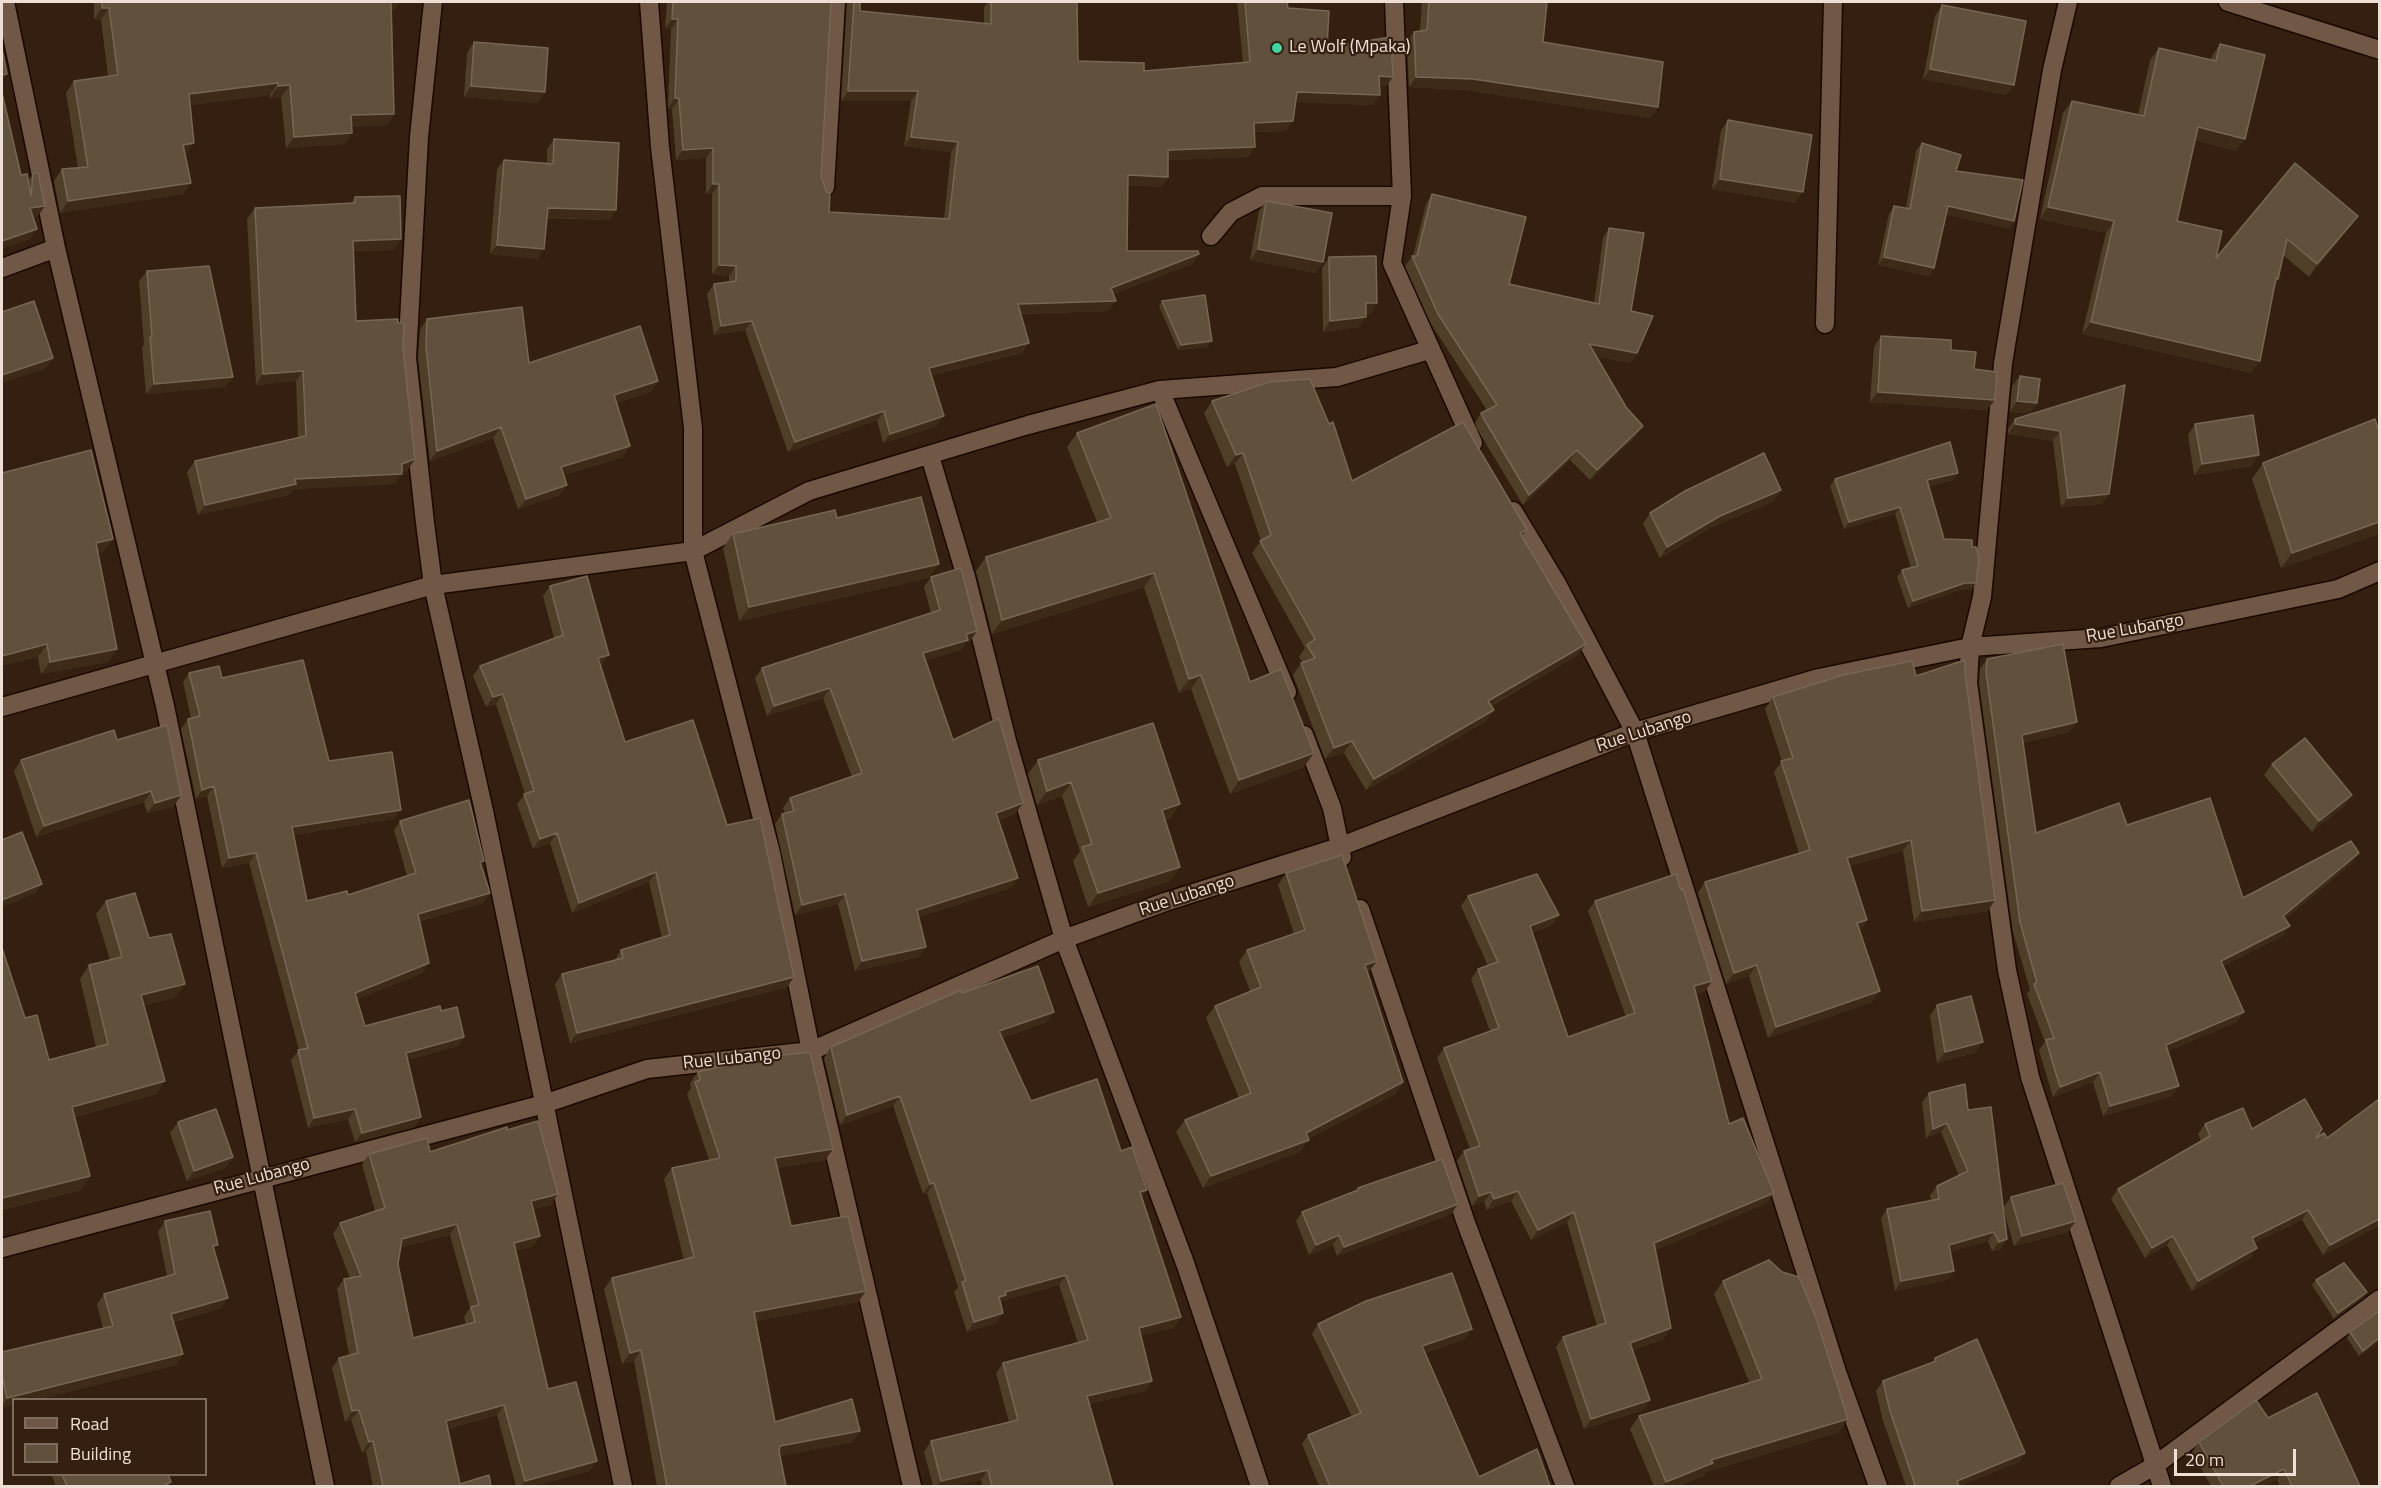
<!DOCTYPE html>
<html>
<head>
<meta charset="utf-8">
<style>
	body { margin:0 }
	#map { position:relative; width:2381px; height:1488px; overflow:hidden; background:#341f10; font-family:"Titillium Web",sans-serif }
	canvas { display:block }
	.frame { position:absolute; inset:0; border:3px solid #eedfd6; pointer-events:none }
	.legend { position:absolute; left:12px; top:1398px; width:195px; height:78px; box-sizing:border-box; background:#341f10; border:2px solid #7e6c5f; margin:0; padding:8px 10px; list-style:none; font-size:18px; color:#eedfd6 }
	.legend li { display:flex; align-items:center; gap:12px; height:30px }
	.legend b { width:30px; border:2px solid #7e6c5f }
	.scale { position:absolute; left:2174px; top:1449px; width:122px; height:27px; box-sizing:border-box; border:3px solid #eedfd6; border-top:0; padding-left:8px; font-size:18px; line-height:21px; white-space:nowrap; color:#eedfd6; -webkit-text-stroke:4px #341f10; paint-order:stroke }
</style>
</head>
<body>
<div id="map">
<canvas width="2381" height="1488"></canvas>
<div class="frame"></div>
<ul class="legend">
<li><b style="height:8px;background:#705746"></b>Road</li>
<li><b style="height:16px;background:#60503c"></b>Building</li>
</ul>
<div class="scale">20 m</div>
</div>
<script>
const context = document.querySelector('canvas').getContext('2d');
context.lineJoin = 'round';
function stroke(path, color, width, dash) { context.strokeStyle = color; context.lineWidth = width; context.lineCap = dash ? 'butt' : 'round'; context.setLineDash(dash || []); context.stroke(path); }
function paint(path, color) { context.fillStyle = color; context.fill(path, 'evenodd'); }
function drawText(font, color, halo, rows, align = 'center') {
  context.font = font + ' "Titillium Web",sans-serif'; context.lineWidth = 4.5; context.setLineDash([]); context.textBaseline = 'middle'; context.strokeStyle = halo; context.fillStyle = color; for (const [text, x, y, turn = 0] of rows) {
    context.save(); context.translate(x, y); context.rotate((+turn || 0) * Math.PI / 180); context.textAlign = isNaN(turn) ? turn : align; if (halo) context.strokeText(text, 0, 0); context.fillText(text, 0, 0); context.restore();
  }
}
const minor = new Path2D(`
	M5 2 56 248 165 706 325 1486
	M433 2 419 137 407 358 425 523 433 585 484 811 623 1486
	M649 2 660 147 693 428V551L771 853 811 1051 912 1486
	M1394 2 1402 196 1392 263 1473 443
	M2068 2 2052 70 2003 363 1982 597 1970 647 1968 683 2007 970 2030 1077 2162 1486
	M2228 2 2380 50
	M825 187 836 2
	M1211 236 1231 212 1262 196H1402
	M2 268 56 248
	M1825 324 1833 2
	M1160 390 1287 692
	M930 456 966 577 1007 741 1064 939 1185 1263 1260 1486
	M1513 511 1557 584 1635 732 1837 1372 1878 1486
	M2 707 433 585 693 551 809 491 1028 425 1160 390 1337 377 1429 350
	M1304 735 1332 808 1342 857
	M1360 909 1466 1223 1565 1486
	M2 1248 544 1104 647 1069 811 1051 1064 939 1165 902 1339 847 1635 732 1819 678 1970 647 2101 638 2338 589 2380 571
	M2119 1486 2154 1466 2380 1299`);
const wall = new Path2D(`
	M94 2H400L393 11H392L394 114 386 126H352V133L344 144 286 148 281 97 270 98V95L190 105 183 194 60 213 54 181 62 169 78 168 66 93 74 81 108 76 101 20 94 19Z
	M667 2H831L821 177 829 212 944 219 951 152 904 146 911 101H841L847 2H860V11L984 23V7L988 2H1077L1078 61 1144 71 1243 62 1237 2H1287L1288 8 1327 47 1393 77 1386 86H1380L1373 105 1296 102 1286 131 1254 132 1248 157 1168 160 1162 187 1128 185 1127 251 1199 254 1192 264 1113 294 1109 311 1021 314 1022 353 932 375 937 426 883 443 877 420 788 452 745 330 714 335 707 294 714 284 729 282V276L712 274V194H706V158L676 160 672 109 668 108 671 29 665 28Z
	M1422 2H1547L1543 42 1658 107 1650 118 1465 90 1409 87 1407 43 1414 32 1420 31Z
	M1942 5 2006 95 1923 79 1935 16Z
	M474 42 545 92 537 103 464 97 467 53Z
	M2220 44 2236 151 2195 140 2177 221 2216 258 2358 216 2349 228 2309 277 2283 255 2278 279 2275 285 2251 373 2082 334 2106 233 2040 219 2063 113 2072 101 2138 115 2150 60 2159 48 2211 60 2212 56Z
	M1728 120 1795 203 1712 189 1721 131Z
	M554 139 616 210 609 220 547 218 538 259 490 254 497 169 504 160 547 163V149Z
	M1922 143 2014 221 2009 229 1946 214 1934 268 1929 276 1878 265 1889 214 1894 206 1906 208 1916 151Z
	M33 173 38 216 33 217 30 239 21 175 28 181Z
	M1432 194 1509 284 1594 303 1603 238 1609 228 1631 311 1637 353 1630 363 1596 356 1636 436 1590 480 1570 460 1523 505 1477 429 1475 423 1481 413 1487 410 1431 324 1405 266 1413 256 1426 204Z
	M355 197 394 250 354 251 356 321 403 349 408 470 402 472 395 484 293 489 289 495 198 515 187 472 195 461 298 438 296 381 256 385 247 219 255 208 351 203Z
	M1266 201 1323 262 1315 273 1250 260 1259 211Z
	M1329 257 1377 303 1370 314H1366L1359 327 1323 332 1322 268Z
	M147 271 233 377 225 387 146 394 142 348 144 344 139 281Z
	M1162 301 1208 347 1178 350 1159 306Z
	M427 319 529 363 658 381 651 392 617 403 623 457 564 475 567 485 560 495 518 509 493 438 430 461 418 358 420 330Z
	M1881 336 1951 350 1987 410 1870 402 1874 347Z
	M2020 376 2037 403 2030 413 2010 412 2012 386Z
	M2125 385 2102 504 2061 507 2053 441 2008 434V429L2015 419Z
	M1212 401 1352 481 1527 530 1522 536 1578 655 1491 706 1494 710 1485 722 1366 790 1344 753 1325 759 1293 675 1301 663 1302 662 1299 657 1305 648 1252 553 1261 541 1235 464 1227 467 1204 413Z
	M2195 424 2252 466 2194 475 2188 435Z
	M2379 432V534L2281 568 2252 479 2263 463Z
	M1077 433 1250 682 1304 767 1230 794 1191 689 1179 693 1144 587 992 634 976 571 986 557 1097 522 1067 447Z
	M2 473 104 552 98 553 117 649 108 662 41 674Z
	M1958 473 1953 480 1929 486 1944 539 1972 547 1976 583 1971 590H1960L1908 608 1897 577 1902 570 1911 568 1895 514 1844 529 1830 486 1835 479Z
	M1774 501 1712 527 1660 558 1643 524 1650 513Z
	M837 518 929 578 739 621 723 548 733 534Z
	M931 577 977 631 970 641 966 642 961 650 926 660 953 740 1016 813 999 820 1018 878 1011 888 918 917 919 957 855 971 838 904 795 915 775 824 782 814 785 813 783 808 790 798 852 777 823 698 767 716 755 678 762 668 931 613 924 587Z
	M550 586 602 665 601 666 625 742 727 825 794 977 787 987 570 1043 555 984 562 974 614 961 621 950 662 938 649 882 572 913 550 843 533 849 517 804 525 794 496 704 486 707 473 676 480 666 554 638 543 596Z
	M1987 659 2070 732 2023 743 2036 833 2127 825 2243 898 2352 863 2285 919 2283 936 2223 966 2237 1022 2168 1051 2172 1096 2103 1116 2093 1082 2053 1097 2039 1050 2045 1042 2027 994 2030 990 2013 932 1979 683 1980 669Z
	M189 673 222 678 329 761 394 819 293 835 307 901 348 895 407 876 394 830 400 821 481 865 490 893 483 903 420 921 423 973 357 999 365 1026 441 1011 464 1037 458 1046 408 1060 415 1127 355 1142 348 1119 308 1128 291 1060 299 1050 249 863 222 868 207 796 196 799 181 729 188 719 191 718 183 682Z
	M1965 673 1988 911 1914 922 1903 851 1849 866 1867 920 1860 931 1880 991 1872 1002 1768 1038 1749 976 1726 984 1698 893 1705 882 1799 853 1774 772 1782 761 1765 709 1773 697 1916 676Z
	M117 740 181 795 174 806 147 813 144 802 36 837 14 771 21 760Z
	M1038 760 1180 804 1170 818 1165 820 1180 867 1170 881 1088 907 1073 861 1080 851 1062 796 1037 805 1028 774Z
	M2272 764 2352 795 2344 806 2312 832 2264 775Z
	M1286 873 1377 961 1367 973 1403 1082 1395 1094 1308 1139 1300 1152 1203 1188 1176 1132 1185 1120 1239 1098 1206 1018 1215 1006 1250 991 1239 962 1247 950 1294 934 1278 885Z
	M1468 896 1552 925 1532 933 1568 1037 1626 1017 1588 911 1595 901 1712 981 1705 991 1695 994 1729 1124 1767 1203 1655 1250 1664 1339 1633 1350 1643 1410 1584 1429 1556 1347 1563 1337 1597 1326 1567 1222 1531 1240 1511 1201 1487 1210 1484 1202 1472 1206 1457 1161 1464 1151 1470 1149 1437 1058 1444 1048 1490 1031 1471 979 1478 969 1488 966 1461 906Z
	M106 901 149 938 175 998 144 1005 165 1081 156 1094 75 1117 90 1176 81 1190 2 1210V948L25 1018 49 1060 96 1047 80 979 89 965 110 960 96 914Z
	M962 993 1047 1022 1002 1038 1031 1101 1121 1151 1147 1190 1142 1197 1174 1328 1141 1335 1145 1391 1089 1404 1113 1486H982L981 1480 953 1486H933L924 1452 931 1441 1009 1422 996 1373 1003 1363 1078 1343 1059 1285 1002 1301 1001 1303 1003 1313 996 1323 967 1332 954 1292 958 1287 927 1193 923 1194 893 1106 840 1125 824 1058 831 1047Z
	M1937 1005 1975 1053 1937 1063 1930 1016Z
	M698 1072 833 1149 825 1160 777 1168 791 1226 866 1291 858 1302 756 1321 775 1422 853 1442 780 1456 786 1486H657L634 1361 622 1364 604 1289 612 1278 684 1260 664 1179 672 1168 709 1160 687 1094 691 1088 690 1083Z
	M1929 1093 1968 1110 2001 1249 1992 1251 1988 1241 1950 1252 1954 1271 1947 1280 1895 1291 1881 1218 1887 1209 1931 1201 1930 1195 1937 1186 1959 1176 1941 1132 1926 1138 1922 1102Z
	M178 1122 233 1157 225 1168 187 1181 170 1133Z
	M2205 1124 2317 1138 2379 1226 2323 1255 2302 1220 2254 1243 2257 1248 2250 1258 2192 1291 2167 1245 2145 1258 2111 1199 2118 1189 2201 1141 2198 1134Z
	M507 1130 551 1205 534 1209 540 1236 533 1246 516 1251 548 1389 590 1471 534 1486H516L497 1415 447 1429 460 1484 491 1486H373L366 1451 362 1453 351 1420 345 1422 332 1368 339 1358 349 1355 337 1289 344 1279 350 1278 333 1234 340 1223 375 1211 362 1164 369 1154 430 1152ZM450 1235 470 1308 464 1317 466 1325 413 1338 398 1264 401 1247Z
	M1358 1188 1458 1204 1451 1214 1337 1256 1333 1245 1309 1255 1296 1221 1302 1212 1355 1191Z
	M2011 1197 2068 1232 2014 1246 2003 1208Z
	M165 1221 214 1250 221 1308 174 1322 183 1354 176 1365 36 1400H14L2 1408V1352L103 1328 97 1304 104 1294 167 1276 158 1232Z
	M2316 1280 2363 1298 2334 1319 2312 1285Z
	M1723 1281 1839 1432 1706 1472 1704 1476 1678 1486H1654L1630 1429 1639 1416 1749 1382 1714 1294Z
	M1318 1324 1465 1339 1425 1353 1479 1477 1550 1486H1319L1302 1444 1308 1435 1352 1417 1312 1334Z
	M2350 1332 2379 1341 2359 1356 2347 1338Z
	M1935 1358 2025 1453 2019 1462 1960 1486H1906L1883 1421 1876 1391 1883 1381 1932 1363Z
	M2268 1418 2360 1486H2280L2277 1480 2263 1486H2211L2192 1452 2199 1442Z
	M51 1474H168L171 1482 168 1486H56Z`);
const shadedWall = new Path2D(`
	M388 2H400L393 11 383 9Z
	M102 8H109L101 20 94 19Z
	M672 19H678L671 29 665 28Z
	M1930 69 2014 85 2006 95 1923 79Z
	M7 74 2 81V75Z
	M1379 76 1393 77 1386 86H1373Z
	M1416 77 1473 79 1658 107 1650 118 1465 90 1409 87Z
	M278 83 270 95 181 106 189 94Z
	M290 85 281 97 270 98 278 86Z
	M471 86 545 92 537 103 464 97Z
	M848 91H918L911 101H841Z
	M1297 92 1380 95 1373 105 1290 102Z
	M675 98 679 99 672 109 668 108Z
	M394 114 386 126 342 127 351 115Z
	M1293 121 1286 131 1247 132 1254 123Z
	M2198 127 2245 139 2236 151 2189 139Z
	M352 133 344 144 286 148 294 137Z
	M911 137 958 142 951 152 904 146Z
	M194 143 186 155 183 145Z
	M1255 147 1248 157 1161 160 1168 150Z
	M713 148 706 158 676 160 683 150Z
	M1128 175 1168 177 1162 187 1122 185Z
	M1720 179 1803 192 1795 203 1712 189Z
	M191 183 183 194 60 213 68 201Z
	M713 184H719L712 194H706Z
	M45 206 38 216 23 218 30 208Z
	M1948 206 2014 221 2009 229 1942 214Z
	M2048 207 2114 221 2106 233 2040 219Z
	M548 208 616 210 609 220 541 217Z
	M2358 216 2349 228 2309 277 2317 264Z
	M37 229 30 239 2 249V241Z
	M401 239 394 250 346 251 353 241Z
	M497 245 544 249 538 259 490 254Z
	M1258 249 1323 262 1315 273 1250 260Z
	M1199 254 1192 264 1104 298 1111 288Z
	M1884 257 1934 268 1929 276 1878 265Z
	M719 265 736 266 729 276 712 274Z
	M1116 301 1109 311 1011 314 1018 304Z
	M1366 303H1377L1370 314H1358Z
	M1366 317 1359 327 1323 332 1330 321Z
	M752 321 745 330 714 335 721 326Z
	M2091 322 2260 361 2251 373 2082 334Z
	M1212 341 1208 347 1178 350 1181 345Z
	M1029 343 1022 353 922 378 929 368Z
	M1589 344 1637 353 1630 363 1582 353Z
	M53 358 45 369 2 383V375Z
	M303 371 296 381 256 385 263 374Z
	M233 377 225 387 146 394 154 384Z
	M658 381 651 392 607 406 614 395Z
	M1878 392 1995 400 1987 410 1870 402Z
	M2017 401 2037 403 2030 413 2010 412Z
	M884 411 877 420 788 452 795 442Z
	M944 416 937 426 883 443 890 434Z
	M2015 424 2060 431 2053 441 2008 434Z
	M1643 426 1636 436 1590 480 1597 470Z
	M501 427 493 438 430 461 437 451Z
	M630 446 623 457 554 478 561 467Z
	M1577 450 1570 460 1523 505 1529 495Z
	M1243 453 1235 464 1227 467 1236 455Z
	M2259 455 2252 466 2194 475 2202 464Z
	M415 459 408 470 396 474H402L395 484 293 489 289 495 198 515 205 505 295 479 402 464Z
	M1958 473 1953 480 1922 487 1927 480Z
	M567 485 560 495 518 509 526 499Z
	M1781 490 1774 501 1712 527 1660 558 1667 547 1720 516Z
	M2109 494 2102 504 2061 507 2068 498Z
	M1900 507 1895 514 1844 529 1849 522Z
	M2379 522V534L2281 568 2292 553Z
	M113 539 104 552 87 556 96 543Z
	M939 564 929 578 739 621 749 607Z
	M1154 573 1144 587 992 634 1002 620Z
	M1965 583H1976L1971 590H1960L1908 608 1913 601Z
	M977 631 970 641 966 642 961 650 917 663 923 653 966 634Z
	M47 644 38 657 2 666V656Z
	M1586 644 1578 655 1479 712 1488 701Z
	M117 649 108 662 41 674 50 662Z
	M609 655 602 665 591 668 598 658Z
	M1201 675 1191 689 1179 693 1189 679Z
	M830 688 823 698 767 716 774 706Z
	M503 694 496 704 486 707 493 697Z
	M1494 710 1485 722 1366 790 1374 779Z
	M2077 722 2070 732 2015 745 2022 735Z
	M1352 741 1344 753 1325 759 1334 748Z
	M1314 753 1304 767 1230 794 1239 780Z
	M1071 782 1062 796 1037 805 1047 791Z
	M214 786 207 796 196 799 202 790Z
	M151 791 144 802 36 837 44 826Z
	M181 795 174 806 147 813 155 803Z
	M2352 795 2344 806 2312 832 2319 821Z
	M1023 803 1016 813 990 823 996 813Z
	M1180 804 1170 818 1152 824 1162 810Z
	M401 810 394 819 285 836 292 827Z
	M557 833 550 843 533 849 540 839Z
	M1911 840 1903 851 1839 869 1847 858Z
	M256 853 249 863 222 868 229 858Z
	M2359 853 2352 863 2276 926 2283 916Z
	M1180 867 1170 881 1088 907 1098 893Z
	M656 872 649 882 572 913 579 903Z
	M1018 878 1011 888 910 920 917 910Z
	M42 884 36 893 2 907V900Z
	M490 893 483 903 411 923 418 914Z
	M845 894 838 904 795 915 802 905Z
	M1995 900 1988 911 1914 922 1922 911Z
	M1559 915 1552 925 1523 936 1530 926Z
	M1867 920 1859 932 1857 923Z
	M2290 926 2283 936 2214 971 2221 961Z
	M926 947 919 957 855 971 862 961Z
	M1377 961 1368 973 1356 978 1365 965Z
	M429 963 423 973 348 1003 355 993Z
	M1757 965 1749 976 1726 984 1734 973Z
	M794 977 787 987 570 1043 577 1033Z
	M1712 981 1705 991 1686 996 1694 986Z
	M185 984 175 998 132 1008 141 995Z
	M1880 991 1872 1002 1768 1038 1776 1027Z
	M1054 1012 1047 1022 992 1041 999 1031Z
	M2244 1012 2237 1022 2159 1055 2166 1045Z
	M464 1037 458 1046 399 1063 406 1053Z
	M1983 1042 1975 1053 1937 1063 1945 1052Z
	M2100 1072 2093 1082 2053 1097 2060 1087Z
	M165 1081 156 1094 63 1120 72 1107Z
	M1403 1082 1395 1094 1303 1142 1309 1140 1300 1152 1203 1188 1211 1176 1306 1133Z
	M2179 1086 2172 1096 2103 1116 2110 1106Z
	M900 1096 893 1106 840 1125 847 1115Z
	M355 1109 348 1119 308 1128 314 1118Z
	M421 1117 415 1127 355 1142 362 1133Z
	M1947 1123 1941 1132 1926 1138 1933 1129Z
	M833 1149 825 1160 767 1170 775 1158Z
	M233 1157 225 1168 187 1181 194 1171Z
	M90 1176 81 1190 2 1210V1198Z
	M934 1183 927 1193 923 1194 930 1184Z
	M1147 1190 1140 1200V1192Z
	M1518 1191 1511 1201 1487 1210 1494 1199Z
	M1491 1192 1484 1202 1472 1206 1479 1196Z
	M1774 1193 1767 1203 1647 1253 1654 1243Z
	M558 1194 551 1205 524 1211 531 1201Z
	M1458 1204 1451 1214 1337 1256 1344 1247Z
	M2308 1210 2302 1220 2245 1248 2252 1238Z
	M1574 1212 1567 1222 1531 1240 1538 1230Z
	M2379 1219V1226L2323 1255 2330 1245Z
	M2076 1221 2068 1232 2014 1246 2022 1236Z
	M457 1224 450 1235 395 1249 402 1239Z
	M1994 1232 1988 1241 1942 1255 1949 1245Z
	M1339 1235 1333 1245 1309 1255 1316 1245Z
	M540 1236 533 1246 507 1254 514 1243Z
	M2173 1236 2167 1245 2145 1258 2152 1248Z
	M2007 1239 2001 1249 1992 1251 1999 1242Z
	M2257 1248 2250 1258 2192 1291 2198 1281Z
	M1954 1271 1947 1280 1895 1291 1901 1281Z
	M1066 1275 1059 1285 1002 1301 999 1305V1297L1005 1292Z
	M866 1291 858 1302 746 1323 754 1312Z
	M2367 1292 2363 1298 2334 1319 2338 1313Z
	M228 1298 221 1308 164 1324 171 1314Z
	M1003 1313 996 1323 967 1332 974 1322Z
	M1181 1317 1174 1328 1132 1338 1139 1328Z
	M1671 1328 1664 1339 1623 1353 1630 1343Z
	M1472 1329 1465 1339 1415 1356 1422 1346Z
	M2379 1338V1341L2359 1356 2363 1351Z
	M641 1350 634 1361 622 1364 630 1353Z
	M183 1354 176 1365 36 1400H14V1405L2 1408V1406L7 1398Z
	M1152 1381 1145 1391 1080 1406 1087 1396Z
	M1650 1400 1643 1410 1584 1429 1591 1419Z
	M504 1405 497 1415 438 1431 446 1421Z
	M359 1410 351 1420 345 1422 352 1411Z
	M1848 1419 1839 1432 1706 1472 1704 1476 1678 1486H1663L1666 1482 1711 1460Z
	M860 1431 853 1442 772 1458 780 1446Z
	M373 1441 366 1451 362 1453 369 1442Z
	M2025 1453 2019 1462 1960 1486H1953L1957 1481Z
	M597 1461 590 1471 534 1486H521L525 1481Z
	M2284 1469 2277 1480 2263 1486H2250Z
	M988 1470 981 1480 953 1486H937L941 1481Z`);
const building = new Path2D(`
	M102 2H391L394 114 351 115 352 133 294 137 290 85 278 86V83L189 94 194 143 183 145 191 183 68 201 62 169 88 167 74 81 118 75 109 8H102Z
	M673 2H831L821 177 827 193H830L829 212 949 219 958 142 911 137 918 91H848L854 2H860V11L991 24V2H1077L1078 61 1144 63V71L1250 62 1245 2H1287L1288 8 1329 11 1327 47 1391 37 1393 77 1379 76 1380 95 1297 92 1293 121 1254 123 1255 147 1168 150V177L1128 175 1127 251H1198L1199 254 1111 288 1116 301 1018 304 1029 343 929 368 944 416 890 434 884 411 795 442 752 321 721 326 714 284 736 281V266L719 265V184H713V148L683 150 679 99 675 98 678 19H672Z
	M1429 2H1547L1543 42 1663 62 1658 107 1473 79 1416 77 1414 32 1427 30Z
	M1942 5 2026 21 2014 85 1930 69Z
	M474 42 548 48 545 92 471 86Z
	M2220 44 2265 55 2245 139 2198 127 2177 221 2222 231 2216 258 2295 163 2358 216 2317 264 2287 239 2278 279 2276 278 2260 361 2091 322 2114 221 2048 207 2072 101 2144 116 2159 48 2216 61Z
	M2 49 7 74 2 75Z
	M2 93 21 175 27 174 31 196 33 173H38L45 206 30 208 37 229 2 241Z
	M1728 120 1812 135 1803 192 1720 179Z
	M554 139 619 143 616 210 548 208 544 249 497 245 504 160 553 164Z
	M1922 143 1961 155 1956 171 2023 180 2014 221 1948 206 1934 268 1884 257 1894 206 1910 209Z
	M1432 194 1526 217 1509 284 1599 304 1609 228 1644 233 1631 311 1653 316 1637 353 1589 344 1626 407 1643 426 1597 470 1577 450 1529 495 1484 419 1481 413 1497 405 1438 314 1412 256H1417Z
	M400 196 401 239 353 241 356 321 398 319V323H404L403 349 415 459 402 464V474L295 479 296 484 205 505 195 461 306 436 303 371 263 374 255 208 355 203V197Z
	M1266 201 1332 213 1323 262 1258 249Z
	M1376 256 1377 303H1366V317L1330 321 1329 257Z
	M209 266 233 377 154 384 150 337H152L147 271Z
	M1205 295 1212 341 1181 345 1162 301Z
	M34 301 53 358 2 375V312Z
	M522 307 529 363 640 326 658 381 614 395 630 446 561 467 567 485 526 499 501 427 437 451 426 347 427 319Z
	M1881 336 1951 340V350L1976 352 1974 369 1997 372 1995 400 1878 392Z
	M2020 376 2040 379 2037 403 2017 401Z
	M1310 379 1329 424 1333 422 1352 481 1463 422 1527 530 1520 533 1586 644 1488 701 1494 710 1374 779 1352 741 1334 748 1301 663 1315 658 1307 645 1315 639 1260 541 1271 535 1243 453 1236 455 1212 401 1269 382Z
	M2125 385 2109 494 2068 498 2060 431 2015 424V419Z
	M1156 404 1250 682 1281 669 1314 753 1239 780 1201 675 1189 679 1154 573 1002 620 986 557 1111 518 1077 433Z
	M2253 415 2259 455 2202 464 2195 424Z
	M2375 419 2379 432V522L2292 553 2263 463Z
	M1950 442 1958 473 1927 480 1944 539 1972 540V547H1976L1979 559 1976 583H1965L1913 601 1902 570 1918 566 1900 507 1849 522 1835 479Z
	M91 450 113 539 96 543 117 649 50 662 47 644 2 656V473Z
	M1764 453 1781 490 1720 516 1667 547 1650 513 1685 491Z
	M921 497 939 564 749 607 733 534 835 510 837 518Z
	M961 568 977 631 966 634 968 640 923 653 953 740 999 718 1023 803 996 813 1018 878 917 910 926 947 862 961 845 894 802 905 782 814 794 811 790 798 862 773 830 688 774 706 762 668 940 610 931 577Z
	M587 576 609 655 598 658 625 742 693 720 727 825 760 818 794 977 577 1033 562 974 623 958 621 950 670 935 656 872 579 903 557 833 540 839 524 794 534 791 503 694 493 697 480 666 563 635 550 586Z
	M2063 644 2077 722 2022 735 2036 833 2119 803 2127 825 2210 798 2243 898 2351 841 2359 853 2283 916 2290 926 2221 961 2244 1012 2166 1045 2179 1086 2110 1106 2100 1072 2060 1087 2046 1040 2054 1038 2034 984 2037 983 2020 922 1986 672 1987 659Z
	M303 660 329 761 392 752 401 810 292 827 307 901 347 891 348 895 416 873 400 821 469 800 484 861 480 862 490 893 418 914 429 963 355 993 365 1026 440 1006 441 1011 457 1007 464 1037 406 1053 421 1117 362 1133 355 1109 314 1118 298 1050 308 1048 256 853 229 858 214 786 202 790 188 719 200 716 189 673 219 666 222 678Z
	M1965 660V673L1995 900 1922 911 1911 840 1847 858 1867 920 1857 923 1880 991 1776 1027 1757 965 1734 973 1705 882 1810 850 1781 761 1793 758 1773 697 1843 675 1912 661 1916 676Z
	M1153 723 1180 804 1162 810 1180 867 1098 893 1082 847 1092 844 1071 782 1047 791 1038 760Z
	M167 725 181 795 155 803 151 791 44 826 21 760 114 730 117 740Z
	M2305 738 2352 795 2319 821 2272 764Z
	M22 832 42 884 2 900V840Z
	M1342 855 1377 961 1365 965 1403 1082 1306 1133 1309 1140 1211 1176 1185 1120 1251 1093 1215 1006 1261 987 1247 950 1305 930 1286 873Z
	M1537 874 1559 915 1530 926 1568 1037 1635 1013 1595 901 1676 874 1681 890 1683 889 1712 981 1694 986 1729 1124 1743 1118 1774 1193 1654 1243 1671 1328 1630 1343 1650 1400 1591 1419 1563 1337 1606 1323 1574 1212 1538 1230 1518 1191 1494 1199 1491 1192 1479 1196 1464 1151 1480 1146 1444 1048 1499 1028 1478 969 1498 962 1468 896Z
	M135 893 149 938 171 934 185 984 141 995 165 1081 72 1107 90 1176 2 1198V948L25 1018 37 1015 49 1060 108 1044 89 965 122 957 106 901Z
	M1038 966 1054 1012 999 1031 1031 1101 1097 1079 1121 1151 1132 1147 1147 1190 1140 1192 1181 1317 1139 1328 1152 1381 1087 1396 1113 1486H992L988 1470 941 1481 931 1441 1018 1420 1003 1363 1088 1340 1066 1275 1005 1292 1006 1295 999 1297 1003 1313 974 1322 962 1282 966 1281 934 1183 930 1184 900 1096 847 1115 831 1047 961 990 962 993Z
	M1971 996 1983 1042 1945 1052 1937 1005Z
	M810 1052 833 1149 775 1158 791 1226 848 1216 866 1291 754 1312 775 1422 852 1399 860 1431 780 1446 779 1451 786 1486H667L641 1350 630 1353 612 1278 694 1257 672 1168 720 1158 695 1082 700 1080 698 1072 758 1058Z
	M1965 1084 1968 1110 1991 1107 2007 1239 1999 1242 1994 1232 1949 1245 1954 1271 1901 1281 1887 1209 1939 1199 1937 1186 1968 1171 1947 1123 1933 1129 1929 1093Z
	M2305 1099 2322 1129 2316 1138 2324 1133 2327 1138 2379 1099V1219L2330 1245 2308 1210 2252 1238 2257 1248 2198 1281 2173 1236 2152 1248 2118 1189 2210 1136 2205 1124 2243 1108 2252 1129Z
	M216 1109 233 1157 194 1171 178 1122Z
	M538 1121 558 1194 531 1201 540 1236 514 1243 548 1389 576 1382 597 1461 525 1481 504 1405 446 1421 460 1484 489 1475 491 1486H383L373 1441 369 1442 359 1410 352 1411 339 1358 358 1353 344 1279 361 1276 340 1223 385 1208 369 1154 427 1138 430 1152 507 1127V1130ZM457 1224 479 1305 471 1307 475 1322 413 1338 398 1264 402 1239Z
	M1442 1159 1458 1204 1344 1247 1339 1235 1316 1245 1302 1212 1358 1190V1188Z
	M2063 1183 2076 1221 2022 1236 2011 1197Z
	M210 1211 218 1245 213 1246 228 1298 171 1314 183 1354 7 1398 2 1375V1352L113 1326 104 1294 175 1274 165 1221Z
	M1769 1260 1782 1272 1799 1277 1816 1318 1848 1419 1711 1460 1713 1463 1666 1482 1639 1416 1762 1379 1723 1281Z
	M2344 1263 2367 1292 2338 1313 2316 1280Z
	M1452 1273 1472 1329 1422 1346 1479 1477 1537 1449 1550 1486H1330L1308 1435 1361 1413 1318 1324 1366 1301Z
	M2379 1311V1338L2363 1351 2350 1332Z
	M1977 1339 2025 1453 1957 1481 1959 1486H1912L1915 1485 1890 1411 1883 1381 1936 1361 1935 1358Z
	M2317 1393 2360 1486H2292L2284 1469 2250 1486H2223L2199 1442 2256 1400 2268 1418Z
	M62 1474H168L171 1482 166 1484 167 1486H67Z`);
const markers = [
	[1277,48,6,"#3fd4a2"]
];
const poiNames = [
	["Le Wolf (Mpaka)",1289,48]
];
const streetNames = [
	["Rue Lubango",2135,629,-10],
	["Rue Lubango",1644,732,-18],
	["Rue Lubango",1187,896,-18],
	["Rue Lubango",732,1059,-6],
	["Rue Lubango",262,1177,-15]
];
stroke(minor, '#1b0800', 21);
stroke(minor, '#705746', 18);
paint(wall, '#4f3f29');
paint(shadedWall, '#3d2b17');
paint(building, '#60503c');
stroke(building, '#766754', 1.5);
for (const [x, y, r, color] of markers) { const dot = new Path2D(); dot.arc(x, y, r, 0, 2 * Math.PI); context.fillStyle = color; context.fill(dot); stroke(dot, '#341f10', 2); }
drawText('18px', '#eedfd6', '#341f10', poiNames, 'left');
drawText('18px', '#eedfd6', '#341f10', streetNames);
</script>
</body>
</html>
